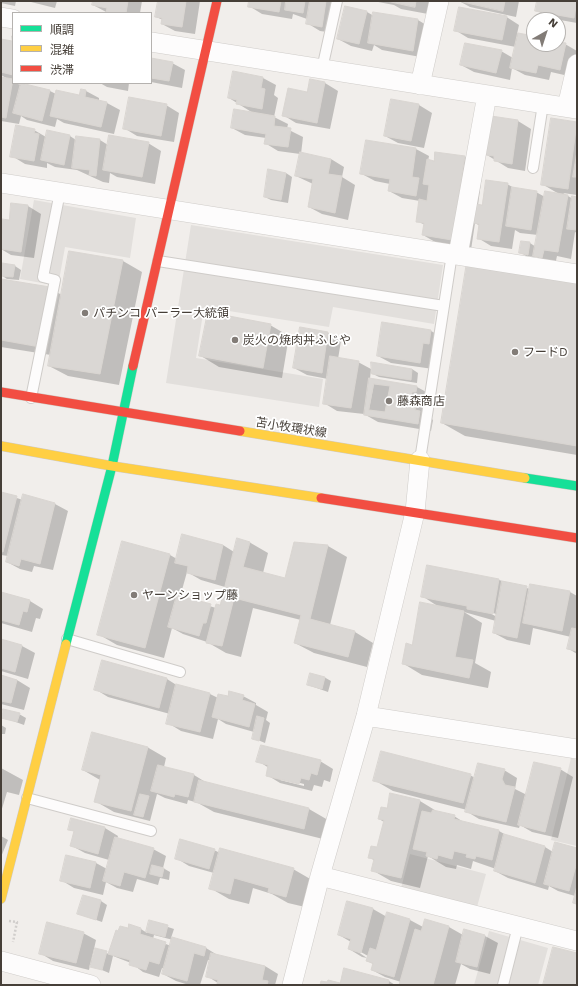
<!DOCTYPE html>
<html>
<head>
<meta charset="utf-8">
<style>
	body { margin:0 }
	#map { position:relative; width:578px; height:986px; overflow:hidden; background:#f1eeeb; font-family:"Work Sans","Noto Sans JP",sans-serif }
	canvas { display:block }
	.frame { position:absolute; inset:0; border:2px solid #463f38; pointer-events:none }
	.legend { position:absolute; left:12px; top:12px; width:140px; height:72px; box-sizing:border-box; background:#fff; border:1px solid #b5b2af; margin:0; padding:5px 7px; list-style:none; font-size:12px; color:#463f38 }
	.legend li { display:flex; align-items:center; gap:8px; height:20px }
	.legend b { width:20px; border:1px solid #b5b2af }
	.north { position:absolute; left:526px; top:12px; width:40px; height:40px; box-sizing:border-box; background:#fff; border:1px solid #b5b2af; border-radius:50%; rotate:39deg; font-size:11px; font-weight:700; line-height:16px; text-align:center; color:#463f38 }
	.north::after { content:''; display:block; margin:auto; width:14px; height:18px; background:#827c77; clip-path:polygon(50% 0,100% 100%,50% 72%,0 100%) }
</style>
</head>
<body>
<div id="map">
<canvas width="578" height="986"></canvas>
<div class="frame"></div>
<ul class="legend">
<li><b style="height:5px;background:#16e098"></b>順調</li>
<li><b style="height:5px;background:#ffcf43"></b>混雑</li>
<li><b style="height:5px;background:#f24e42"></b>渋滞</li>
</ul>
<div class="north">N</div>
</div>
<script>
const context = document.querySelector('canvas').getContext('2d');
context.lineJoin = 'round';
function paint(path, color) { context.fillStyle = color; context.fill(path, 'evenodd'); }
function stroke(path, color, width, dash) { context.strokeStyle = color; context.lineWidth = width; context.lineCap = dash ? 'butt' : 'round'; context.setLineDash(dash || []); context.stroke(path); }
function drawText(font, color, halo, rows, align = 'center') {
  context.font = font + ' "Work Sans","Noto Sans JP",sans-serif'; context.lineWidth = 3.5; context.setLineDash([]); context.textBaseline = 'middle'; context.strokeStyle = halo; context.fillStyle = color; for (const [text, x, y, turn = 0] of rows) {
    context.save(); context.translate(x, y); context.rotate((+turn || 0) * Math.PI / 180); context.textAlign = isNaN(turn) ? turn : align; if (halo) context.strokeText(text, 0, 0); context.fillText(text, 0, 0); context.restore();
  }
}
const parking = new Path2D(`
	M34 200 136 218 130 258 65 247 58 286 20 279Z
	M191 225 443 265 434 324 333 307 329 327 204 307 196 358 323 379 319 407 166 383Z
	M571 758 577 760V846L551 840Z
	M410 854 486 874 477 907 401 888Z
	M489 931 548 948 538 985H474Z`);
const shadow = new Path2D(`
	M1 1H16L15 6 1 3Z
	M27 1H57L55 8Z
	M94 1H142L140 13H108L93 5Z
	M159 1H200L195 34 175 31 162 24 163 20 156 17Z
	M250 1H341L335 33 320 31 307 23V19L293 14 292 19 262 14 249 6Z
	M373 1H435L428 14 401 9 394 5Z
	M459 1H519L516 17 470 7Z
	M538 1H577V23L549 18 536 10Z
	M346 7 367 12 374 16V13L418 20 431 28 426 58 382 50 374 45 372 51 351 46 338 39Z
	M505 16 519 25 517 34 534 37V44L558 43 565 44 577 51 573 77 551 72 549 80 525 75 512 68 510 80 474 72 461 65 501 51 513 58 516 47 468 38 455 30Z
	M13 38V79H10L13 80V83L50 91 56 94 80 97 82 90 86 91 99 98V101L107 103 120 110 114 134 64 123 57 119 55 127 27 120 21 116 19 124 1 121V78L8 79 1 75V40L12 42Z
	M151 59 172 63 185 70 182 88 151 82Z
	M234 72 263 78 276 85 274 95 278 98 274 117 288 124 287 129 303 137 301 154 331 159 344 167 342 177 355 185 348 220 322 214 309 207 313 184 296 176 300 154 278 151 265 143 266 138 245 135 232 128 253 113 229 98Z
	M100 83H129L128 91 107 87Z
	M325 83 338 91 330 129 296 123 283 115 308 94Z
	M166 105 179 113 174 142 137 136 124 128Z
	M419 105 432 113 424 148 398 143 385 136Z
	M552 119 577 123V195L563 193 573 199 577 198V233L575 232 571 259 557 256 555 265 548 263 535 256V257L526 256 520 252 522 242 530 243 536 247 538 235 520 233 515 230 512 249 491 246 478 238 480 226 475 223 471 250 442 246 423 235 425 225 417 221 420 201 402 198 389 191 390 184 375 181 362 174 367 141 416 149 429 156 428 161 435 162 465 157 483 168 478 205 483 206 507 184 516 189 536 192 545 197 559 194 542 184Z
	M518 121 531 129 525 171 508 168 487 155Z
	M34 130 46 137 48 132 70 136 76 140H100L108 145 148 143 161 151 155 184 117 177 110 173 109 183 103 182 77 170 55 167 47 163V168L25 164 12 156Z
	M286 173 292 177 288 203 271 200 265 197Z
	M28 206 41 214 34 258 11 255 1 249 2 220 10 221Z
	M70 252 123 261 142 272 119 385 68 376 49 366 51 355 1 347V280L49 288 62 295Z
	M2 264 15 266 21 270 19 280 7 279 1 275Z
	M577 281V455L465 436 442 423Z
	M383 323 431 331 444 338 442 351 436 350 433 369 391 363 378 356Z
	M270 325 289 336 282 378 219 367 201 356Z
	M301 329 328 333 341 341 338 359 358 362 371 369 370 379 417 387 430 394 428 416 433 420 431 431 378 422 364 414 337 411 324 403 328 379 307 375 294 368Z
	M412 369 418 373 417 383 379 377 373 374Z
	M1 493 23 500 24 496 55 504 68 511 53 570 34 566 32 572 20 569 7 562 8 556 1 555Z
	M182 536 223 545 234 552 249 542 268 553 263 573 286 579 295 543 328 546 347 557 330 625 355 632 373 643 367 667 314 653 295 643 301 620 253 608 241 657 226 653 207 642 183 634 172 628 164 658 117 645 98 634 123 543 170 555 177 559ZM187 572 201 580 225 587 221 606 216 608 180 597Z
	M499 580 530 589 570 592 577 596V654L569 649 571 637 533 628 530 645 507 640 494 633 496 621 464 612 482 623 475 663 491 672 488 688 422 675 404 664 413 646 439 607 422 596ZM489 610 497 615V617L488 612Z
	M1 593 30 601 43 609 40 619 36 618 32 632 1 623Z
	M1 640 22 646 35 653 28 679 1 671Z
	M1 676 17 680 30 688 24 710 1 704Z
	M324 677 331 681 328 692 308 685Z
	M167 679 178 686 210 694 218 698 243 696 256 703V705L268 712 266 720 270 723 265 743 253 738 254 732 226 724 218 719 213 739 181 731 168 723 170 714 108 697 95 689Z
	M19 714 26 718 24 725 2 717Z
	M1 725 6 728 5 734H1Z
	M147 747 166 758 164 767 194 775 207 783 309 809 328 820 323 839 214 812 198 803 188 800 187 804 165 798 157 794 150 821 114 812 95 801 100 780 83 770Z
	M258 761H320L333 769 330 782 324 780 322 787 314 785 312 791 280 783 267 775 269 768ZM280 778 304 784V786L280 780Z
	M1 768 23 780 19 795 7 792 1 812Z
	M560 769 573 777 558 838 532 832 520 825 519 828 479 819 466 811 467 810 393 791 374 780 470 775 475 778 504 770 517 778 515 789 527 795Z
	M420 801 438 812 454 816 465 823 499 831 508 836 545 847 553 852 577 849V905L574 903 575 896 558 891 549 886 548 890 508 878 495 871 496 869 473 861 471 869 457 865 456 869 446 867 428 856 420 888 391 881 372 870 375 861 369 857 378 848 384 822 379 819 387 809Z
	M72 820 105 828 118 836 117 839 153 849 166 856 163 868 170 872 169 880 160 878 158 885 137 879 133 892 117 888 106 882 103 895 74 888 61 880 67 856 96 863 107 869 109 860 85 853 72 846 75 832 70 829Z
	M1 836 8 840 1 857Z
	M214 850 220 853 293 869 312 880 305 907 288 903 272 894 253 888 249 904 229 899 210 888 214 873 189 866 176 858Z
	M101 901 107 905 102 922 79 914Z
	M348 902 373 909 387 917 388 913 410 920 423 927 425 920 449 927 463 935 485 936 498 943 490 974 470 969 461 964 455 985H400L401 982 385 977 372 970 373 964 367 961 368 956 359 951 358 952 367 958 362 957 349 949 351 942 339 935Z
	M150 921 174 929 171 938 206 948 219 956 265 966 278 974 275 985H221L207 976 211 960H208L200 985H189L176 981 163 974 165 969 162 968 159 977 143 972 131 963 113 956 109 973 90 965 89 970 53 961 40 953 83 933 96 940 92 958 93 959 96 949 109 954 119 932 141 929 147 933ZM154 935 173 940 171 946 153 939Z
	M389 981 395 985H321L341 984Z`);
const building = new Path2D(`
	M93 1H128L126 13H106L107 8 92 5Z
	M158 1H186L182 27 161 24 162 18 155 17Z
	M249 1H281L279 12 248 7Z
	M286 1H305L303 13 285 10Z
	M310 1H326L322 27 306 24Z
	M387 1H416L415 7Z
	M459 1H505L503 11Z
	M537 1H577L574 18 535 11Z
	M345 6 367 11 359 44 337 39Z
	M459 7 507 16 502 40 454 31Z
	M373 12 418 19 413 51 368 43Z
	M518 33 534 36V44H558V42L566 43 560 70 538 65 536 73 510 68Z
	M12 36H13V75L1 72V39L12 41Z
	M465 43 502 50 496 73 460 65Z
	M151 58 173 62 169 81 151 78Z
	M233 71 263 77 261 88 265 89 262 109 236 104 237 100 228 98Z
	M1 77 13 79 6 118 1 117Z
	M310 79 325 82 317 123 282 116 288 88 307 92Z
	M21 83 50 90 42 121 13 113Z
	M81 89 86 90 85 97 107 102 101 127 50 116 56 90 79 95Z
	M129 97 167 104 161 136 123 129Z
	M391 99 419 104 411 141 384 136Z
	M234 109 275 116 274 126 291 128 288 147 264 144 266 134 231 128Z
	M491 116 518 120 512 164 494 161V156L486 155Z
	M551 118 577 122 568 189 541 185Z
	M16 125 35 129 34 133 39 134 34 161 10 157Z
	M47 130 70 135 64 165 41 160Z
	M109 135 149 142 142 177 103 170Z
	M76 136 100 139 96 176 89 175 90 170 72 168Z
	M366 140 416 148 412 177 419 178 416 196 388 191 390 179 360 174Z
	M300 152 331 159 328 174 342 176 335 213 308 207 313 179 295 176Z
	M435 152 465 156 452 240 422 235 424 223 416 222 419 199 427 201 429 185 423 184 427 159 434 161Z
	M577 152V177H573Z
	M268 169 286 173 281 200 264 197Z
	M486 180 508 183 499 242 477 239 479 224 474 223 476 204 482 205Z
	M512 187 537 191 531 230 506 226Z
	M545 191 568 195 558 252 544 250 542 258 533 256Z
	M572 196 577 197V230L567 229Z
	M11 203 28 205 21 252 1 249 2 219 9 220Z
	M521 241 530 242 528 255 519 253Z
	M69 251 123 260 100 374 48 366Z
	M467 262 577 280V446L441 423Z
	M2 263 15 265 13 277 1 276Z
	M1 279 50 287 40 347 1 340Z
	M208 312 271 324 263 368 199 356Z
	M382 322 431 330 429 344 423 343 420 363 377 356Z
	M300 327 328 332 322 373 293 368Z
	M330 356 359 361 351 408 323 404Z
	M371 362 412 369 411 380 372 374Z
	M369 378 417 386 416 392H412L411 401 416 402 415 410 420 411 418 424 364 415Z
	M374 384 390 386 385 412 369 410Z
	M1 492 17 496 3 552 1 551Z
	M23 494 55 503 40 564 21 559 19 566 6 562Z
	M182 534 223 545 215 580 187 573 188 566 175 563Z
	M237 538 250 542 243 567 285 578 294 542 328 545 310 619 355 631 348 657 294 643 301 615 234 598 222 646 206 643 216 604 220 605Z
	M122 541 170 554 145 648 97 635Z
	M427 565 499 579 493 614 467 609V606L421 597Z
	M502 581 527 586 517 638 493 633Z
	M530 584 570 591 562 631 523 623Z
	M1 592 30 600 27 612 23 611 19 625 1 620Z
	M177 595 211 604 206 623H203L199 636 168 627Z
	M420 602 464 611 455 657 473 660 469 678 402 664 406 643 412 645Z
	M572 628 577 629V651L567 649Z
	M1 639 22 645 15 672 1 668Z
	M102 660 167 678 159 708 94 690Z
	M310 673 325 677 322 689 307 685Z
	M1 675 17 680 11 703 1 701Z
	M176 684 210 693 200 732 166 724Z
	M229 691 244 695 242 700 255 704 249 727 212 717 218 694 228 696Z
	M3 709 20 713 17 722 1 718Z
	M257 716 264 718 259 741 252 739Z
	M92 732 148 747 131 811 94 802 101 775 82 770Z
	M261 745 321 760 317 775 311 773 309 780 301 778 299 784 266 776 268 765 256 762Z
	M381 751 471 774 463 803 373 781Z
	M534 762 561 768 545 832 518 825Z
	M478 763 505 769 502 779 505 785 515 787 506 822 465 812Z
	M158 765 194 774 188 797 175 794 174 797 151 791Z
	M199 780 309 808 304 829 194 802Z
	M390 793 420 800 401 878 371 871 374 859 368 858 371 846 377 847 384 820 378 819 381 807 387 808Z
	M140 794 149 796 143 817 134 815Z
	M433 810 455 815 454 819 499 830 492 860 476 856 475 859 466 857 467 854 454 851 452 859 438 855 437 859 426 856 427 852 413 849 422 811 431 813Z
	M71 818 105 827 98 854 70 846 74 831 68 830Z
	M504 834 545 846 535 883 494 871Z
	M115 837 154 848 145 878 124 872 120 886 103 881Z
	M180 839 215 849 209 869 175 859Z
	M555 842 577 848V862L569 891 544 884Z
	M220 848 294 868 286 897 268 892 269 888 234 878 230 894 209 889Z
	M66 855 96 862 90 888 60 881Z
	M152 865 164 868 162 877 150 874Z
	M577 886V904L573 903Z
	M83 895 101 900 96 920 77 914Z
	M347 901 373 908 361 953 348 949 351 939 338 935Z
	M387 912 410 919 394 977 371 970 373 963 366 961 370 948 376 950Z
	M425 919 449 926 433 985H399L415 929 421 931Z
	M149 920 168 925 165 937 146 932Z
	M47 922 84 932 76 963 39 954Z
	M129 924 141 928 140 934 166 942 159 964 149 961 146 970 129 965 130 960 108 954 116 930 118 931 120 926 128 928Z
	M464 929 485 935 477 967 456 962Z
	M172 937 206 947 204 956 194 953 187 981 162 974Z
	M553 947 577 953V985H543Z
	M95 948 107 951 102 970 90 967Z
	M211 953 265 966 262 980 268 981 267 985 217 984 218 980 206 977Z
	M344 968 389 980 388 985H320L321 981 327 982 328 980 340 983Z`);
const path = new Path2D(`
	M9 921 17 922 13 942`);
const lane = new Path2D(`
	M322 69 337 1
	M533 168 543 104
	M158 261 444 306
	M31 398 55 280 43 277 60 192
	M420 460 452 254
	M67 639 180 672
	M27 798 151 831
	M503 985 518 926`);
const street = new Path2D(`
	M1 17 13 19
	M151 42 577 109
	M420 85 439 1
	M567 107 577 64
	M1 183 577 274
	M458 255 487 95
	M366 716 577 749
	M320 876 577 941
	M1 961 91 985
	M292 985 320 876 366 716 415 512 420 460`);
const fast = new Path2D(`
	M525 478 577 486
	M66 644 112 466 133 366`);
const slow = new Path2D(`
	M240 431 525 478
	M1 446 112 466 321 498
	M1 899 66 644`);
const jam = new Path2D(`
	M133 366 217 1
	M1 392 240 431
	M321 498 577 538`);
const markers = [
	[85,313,4,"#827c77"],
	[235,340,4,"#827c77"],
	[515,352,4,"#827c77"],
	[389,401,4,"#827c77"],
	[134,595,4,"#827c77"]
];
const poiNames = [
	["パチンコ パーラー大統領",93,313],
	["炭火の焼肉丼ふじや",243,340],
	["フードD",523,352],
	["藤森商店",397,401],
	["ヤーンショップ藤",142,595]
];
const streetNames = [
	["苫小牧環状線",291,428,9]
];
paint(parking, '#e2dfdc');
paint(shadow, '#0003');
paint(building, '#dad7d4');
stroke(building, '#d9d5d1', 1);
stroke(lane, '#cfccc9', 12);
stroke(street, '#cfccc9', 20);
stroke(fast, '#cfcac3', 10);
stroke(slow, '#cfcac3', 10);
stroke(jam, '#cfcac3', 10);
stroke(path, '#d1cecc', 2.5, [2, 2]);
stroke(lane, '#fdfcfc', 10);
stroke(street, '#fdfcfc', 19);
stroke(fast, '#16e098', 9);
stroke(slow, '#ffcf43', 9);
stroke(jam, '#f24e42', 9);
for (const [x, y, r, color] of markers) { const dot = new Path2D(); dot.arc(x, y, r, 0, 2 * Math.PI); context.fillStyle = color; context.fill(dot); stroke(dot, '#fff', 1.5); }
drawText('12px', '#463f38', '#fff', poiNames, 'left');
drawText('12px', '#463f38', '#fff', streetNames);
</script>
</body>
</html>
